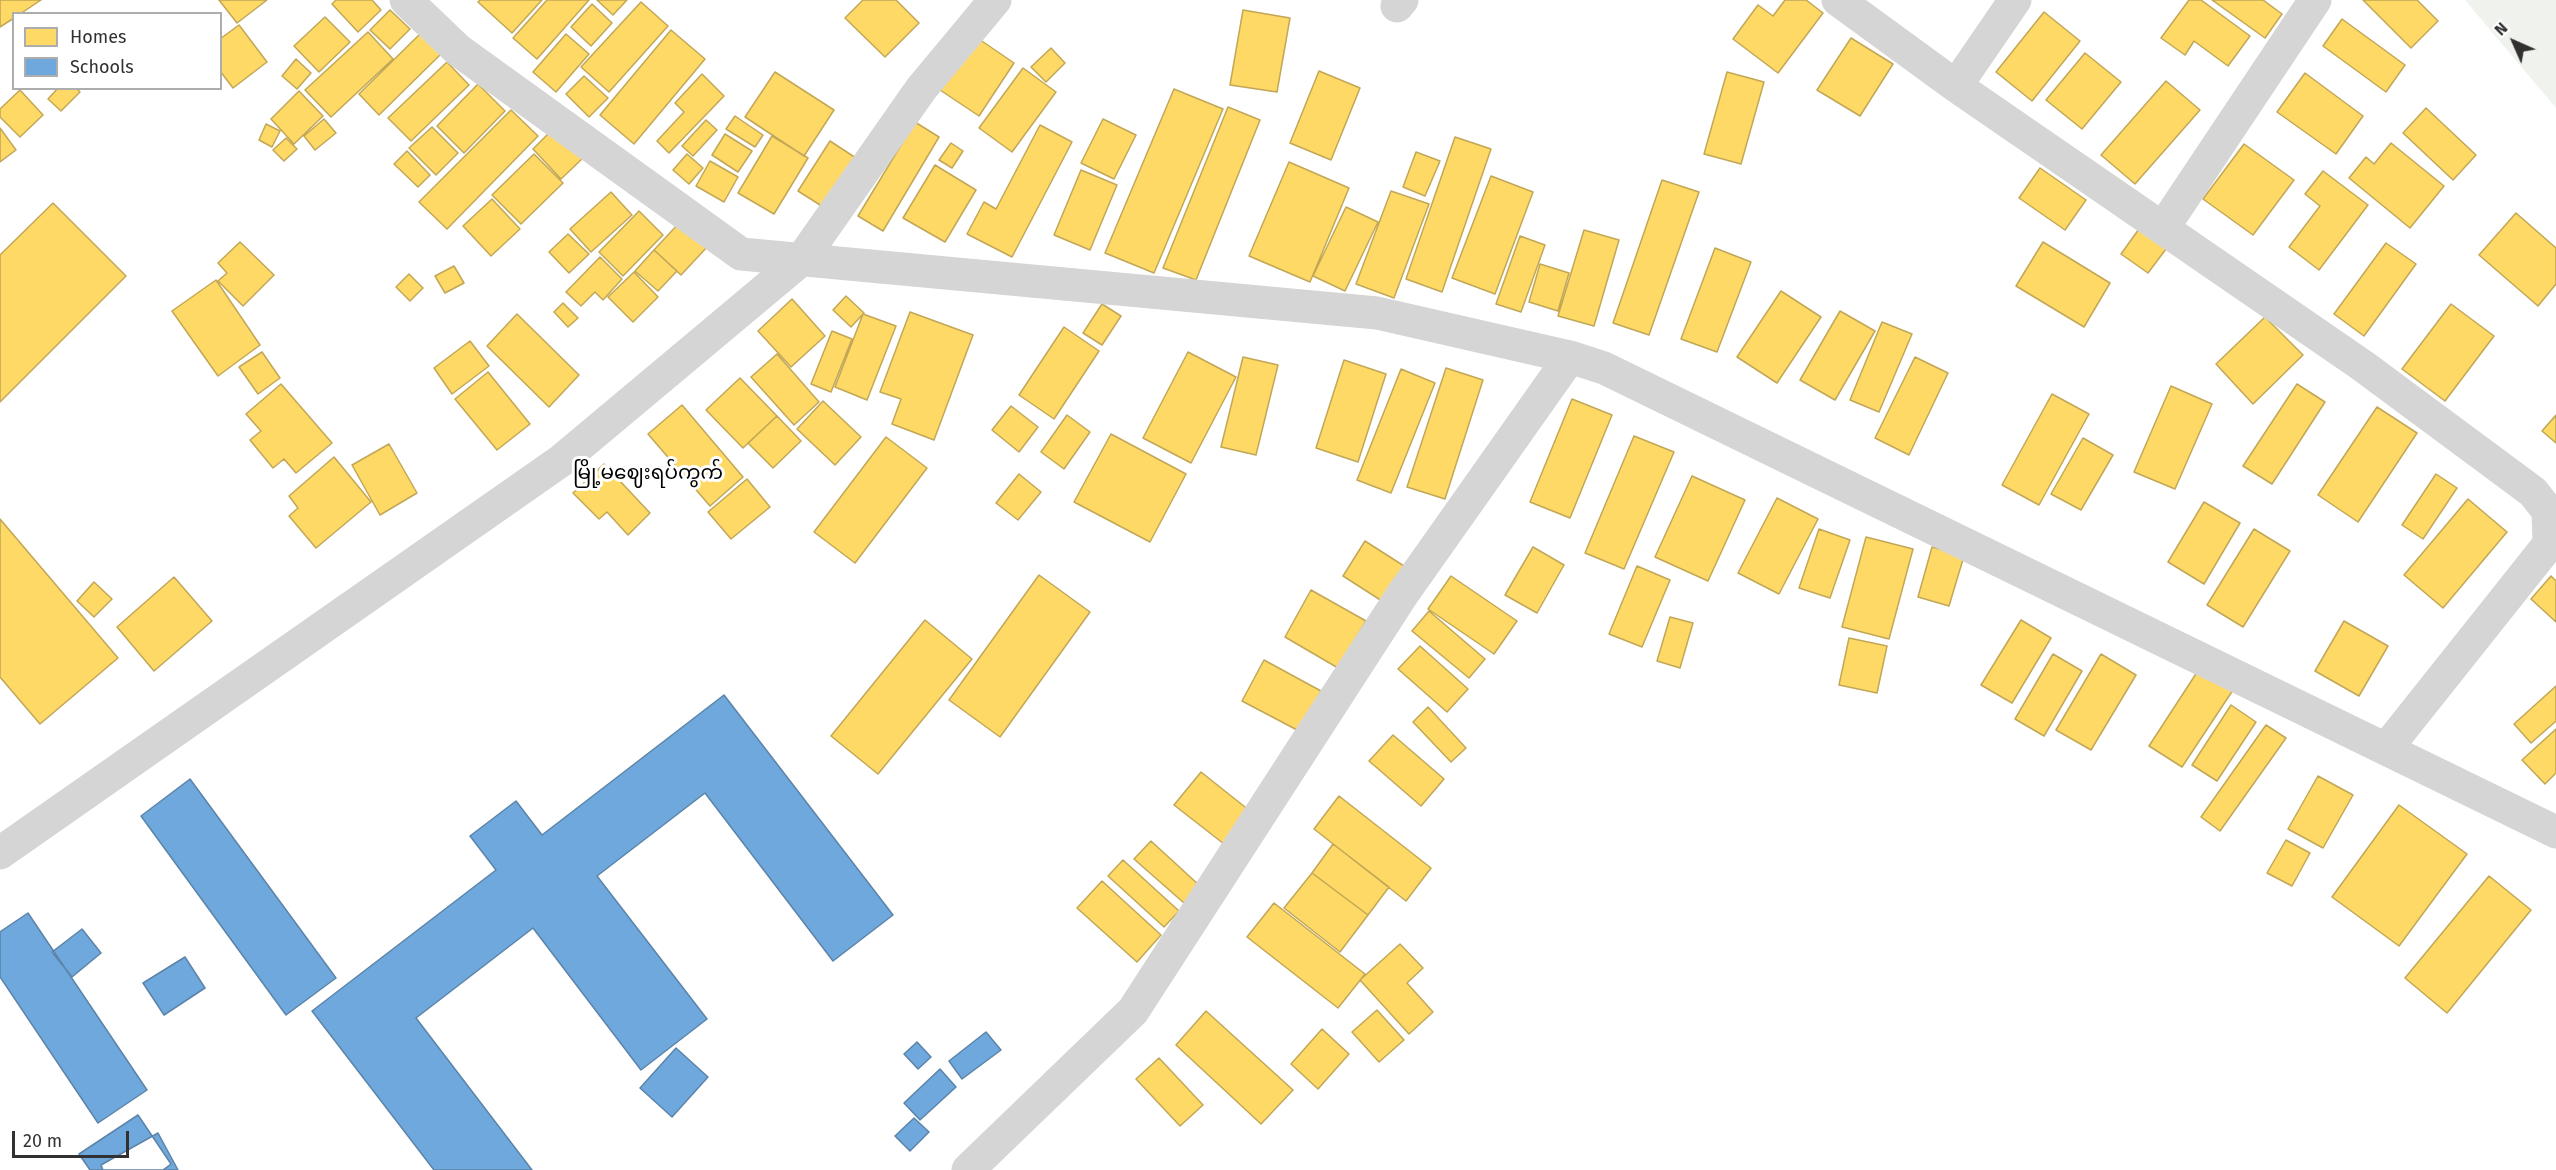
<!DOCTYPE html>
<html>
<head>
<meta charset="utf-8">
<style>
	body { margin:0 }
	#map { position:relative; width:2556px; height:1170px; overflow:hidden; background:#fff; font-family:"Fira Sans",sans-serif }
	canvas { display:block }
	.legend { position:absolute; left:12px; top:12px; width:210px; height:78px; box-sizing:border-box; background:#fff; border:2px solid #adadad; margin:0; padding:8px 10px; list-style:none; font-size:18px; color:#313131 }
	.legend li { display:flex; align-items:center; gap:12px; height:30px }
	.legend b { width:30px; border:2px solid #adadad }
	.north { position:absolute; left:2484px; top:12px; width:60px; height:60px; -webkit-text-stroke:4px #fff; paint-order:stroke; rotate:315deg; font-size:16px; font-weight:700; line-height:24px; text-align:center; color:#313131 }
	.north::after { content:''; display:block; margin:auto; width:21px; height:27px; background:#313131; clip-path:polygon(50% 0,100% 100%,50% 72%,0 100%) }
	.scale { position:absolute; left:12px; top:1131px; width:117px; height:27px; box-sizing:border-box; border:3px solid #313131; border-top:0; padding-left:8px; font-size:18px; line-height:21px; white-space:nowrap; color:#313131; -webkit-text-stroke:4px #fff; paint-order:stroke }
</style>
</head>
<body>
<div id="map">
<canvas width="2556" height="1170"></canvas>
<ul class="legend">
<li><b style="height:16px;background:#ffd966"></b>Homes</li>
<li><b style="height:16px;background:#6fa8dc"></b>Schools</li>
</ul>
<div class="north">N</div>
<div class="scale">20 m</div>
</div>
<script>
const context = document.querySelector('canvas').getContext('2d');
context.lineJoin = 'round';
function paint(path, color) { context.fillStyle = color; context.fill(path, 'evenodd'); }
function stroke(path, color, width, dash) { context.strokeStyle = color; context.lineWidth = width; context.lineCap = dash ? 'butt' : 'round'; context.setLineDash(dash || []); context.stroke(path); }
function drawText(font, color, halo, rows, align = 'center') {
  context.font = font + ' "Fira Sans","Noto Sans Myanmar",sans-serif'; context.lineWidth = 6; context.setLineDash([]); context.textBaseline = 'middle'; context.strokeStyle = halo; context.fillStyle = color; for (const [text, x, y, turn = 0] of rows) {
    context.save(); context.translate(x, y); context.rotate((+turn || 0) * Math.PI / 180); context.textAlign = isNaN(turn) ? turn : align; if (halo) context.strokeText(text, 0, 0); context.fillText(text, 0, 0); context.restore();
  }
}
const green = new Path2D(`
	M2465 0H2556V108Z`);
const homes = new Path2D(`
	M0 0H41L20 14H14V18L0 27Z
	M219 0H267L237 23Z
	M336 0H372L381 10 358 32 332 4Z
	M480 0H542L512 33 478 2Z
	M547 0H589L537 59 513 38Z
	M597 0H627L613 15Z
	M863 0H896L919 23 885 57 845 18Z
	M1785 0H1806L1823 13 1778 73 1733 39 1758 5 1773 16Z
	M2189 0H2201L2250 36 2228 66 2194 41 2185 55 2161 38Z
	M2212 0H2263L2282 14 2265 38Z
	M2363 0H2417L2438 21 2411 48Z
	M641 2 668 26 609 92 581 67Z
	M592 4 612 23 591 46 571 27Z
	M390 10 410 29 390 49 370 30Z
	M1243 10 1290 18 1277 92 1230 85Z
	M2044 12 2080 41 2032 101 1996 72Z
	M325 17 350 42 319 72 294 46Z
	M2342 19 2405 65 2386 92 2323 46Z
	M239 25 267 62 233 88 220 71V39Z
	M671 30 705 59 634 144 600 115Z
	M368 32 393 59 331 117 305 90Z
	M422 32 442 53 379 115 359 94Z
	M566 34 589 54 556 92 533 72Z
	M976 37 1014 63 979 116 940 90Z
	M1851 38 1893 64 1860 116 1817 90Z
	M1051 48 1065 63 1046 82 1031 67Z
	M2085 53 2121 82 2082 129 2046 100Z
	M296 59 311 73 297 89 282 76Z
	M447 62 469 85 411 141 388 118Z
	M1023 68 1056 92 1012 152 979 128Z
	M1319 71 1360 88 1331 160 1290 143Z
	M775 72 834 110 804 156 745 117Z
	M1727 72 1764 82 1741 164 1704 154Z
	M2305 73 2363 116 2336 154 2277 112Z
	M702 74 724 96 669 153 657 141 684 112 675 103Z
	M584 76 608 98 589 117 566 94Z
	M2166 81 2200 110 2135 184 2101 155Z
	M478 84 505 111 464 153 437 126Z
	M58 88H76L80 92 61 111 48 99Z
	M1174 89 1223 109 1154 273 1105 253Z
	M20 90 43 115 20 137 0 117V109Z
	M299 91 323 116 294 144 271 119Z
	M1228 107 1260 120 1196 280 1163 268Z
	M2426 108 2476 155 2453 180 2403 133Z
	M511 110 538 136 447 229 419 202Z
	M735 116 763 135 755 147 726 129Z
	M324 119 336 133 315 150 304 136Z
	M1103 119 1136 135 1114 179 1081 163Z
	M706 120 717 130 693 156 682 146Z
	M915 122 939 137 883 231 858 216Z
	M266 124 280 131 272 147 259 140Z
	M1040 125 1072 142 1012 257 967 234 984 202 996 209Z
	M432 127 458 153 436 175 409 148Z
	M555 127 583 158 561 179 533 149Z
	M0 128 16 150 0 162Z
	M725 134 752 151 738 172 712 155Z
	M772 136 808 158 774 214 738 193Z
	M1455 137 1491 149 1442 292 1406 279Z
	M286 138 297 149 284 161 273 150Z
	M830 141 859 160 828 210 798 191Z
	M951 143 963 151 952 168 939 160Z
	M2391 143 2444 186 2410 228 2349 178 2366 157 2374 164Z
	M2244 144 2294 180 2253 235 2203 199Z
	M407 151 430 175 418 187 394 164Z
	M1416 152 1440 161 1425 196 1403 187Z
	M534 154 563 183 521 224 492 195Z
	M687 154 703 168 689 184 673 170Z
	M710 161 738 177 724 202 696 186Z
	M1289 162 1349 188 1310 282 1249 256Z
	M935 165 976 190 945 242 903 218Z
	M2040 168 2086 200 2065 230 2019 198Z
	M1081 170 1117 185 1090 250 1054 235Z
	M2323 171 2368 205 2319 270 2289 247 2320 206 2305 194Z
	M1491 176 1533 192 1495 294 1452 278Z
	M1662 180 1699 192 1649 335 1613 323Z
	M1391 191 1429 204 1394 298 1356 284Z
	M611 192 632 215 591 252 570 229Z
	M492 199 520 229 491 256 463 226Z
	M53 203 126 276 0 402V255Z
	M1346 207 1378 222 1345 291 1313 276Z
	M639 211 663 235 623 276 599 252Z
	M2516 213 2556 248V284L2538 306 2479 255Z
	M680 222 708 246 681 275 654 250Z
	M2139 229 2166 249 2148 273 2121 254Z
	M1584 230 1619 240 1594 326 1558 316Z
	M568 234 589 254 569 273 549 252Z
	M1520 236 1545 245 1521 312 1496 304Z
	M240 242 274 275 243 306 218 281 227 273 218 263Z
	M2043 242 2110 283 2084 327 2016 286Z
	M2386 243 2416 264 2364 336 2334 314Z
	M1715 248 1751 262 1717 352 1681 339Z
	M654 250 677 271 658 291 635 271Z
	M600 257 622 279 603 300 595 292 581 306 566 292Z
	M1540 264 1569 273 1558 311 1529 302Z
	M454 266 464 283 445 293 435 276Z
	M634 272 658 297 633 322 608 297Z
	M409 274 423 288 410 301 396 287Z
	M216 280 260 345 218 376 172 311Z
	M1781 291 1821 317 1777 383 1737 357Z
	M846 296 864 313 851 327 833 310Z
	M792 299 825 336 791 367 758 331Z
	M563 303 578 318 568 327 554 312Z
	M1102 304 1121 316 1102 345 1083 333Z
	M2451 304 2494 336 2445 401 2402 369Z
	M1840 311 1875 331 1835 400 1800 380Z
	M910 312 973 335 934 440 892 424 901 399 880 392Z
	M517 314 579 375 549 407 487 346Z
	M863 314 896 326 867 400 835 387Z
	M2265 317 2303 355 2253 404 2216 364Z
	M1882 322 1912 334 1879 412 1850 400Z
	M1064 327 1099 351 1054 419 1019 395Z
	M832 331 852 339 831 392 811 384Z
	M470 341 489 366 452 394 434 368Z
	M262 352 280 378 258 394 239 367Z
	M1188 352 1236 377 1191 463 1143 438Z
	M777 354 819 402 794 425 751 377Z
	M1243 357 1278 365 1256 455 1221 447Z
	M1915 357 1948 373 1909 455 1875 438Z
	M1344 360 1386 374 1358 462 1316 448Z
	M1446 368 1483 380 1445 499 1407 487Z
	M1401 369 1435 383 1391 493 1357 480Z
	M488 372 530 424 497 450 455 399Z
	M740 378 777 416 743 448 706 410Z
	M281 384 332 443 296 473 284 459 273 468 250 440 261 431 246 414Z
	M2297 384 2325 402 2272 484 2243 466Z
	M2171 386 2212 404 2175 489 2134 472Z
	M2052 394 2089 414 2039 505 2002 485Z
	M1572 399 1612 415 1570 518 1530 502Z
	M823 401 861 437 835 465 797 429Z
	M682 405 743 477 710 506 648 434Z
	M1011 406 1038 427 1019 452 992 430Z
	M2377 407 2417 433 2358 522 2318 495Z
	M1067 415 1090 432 1064 469 1041 452Z
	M2556 415V443L2542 431Z
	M777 416 801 441 773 468 748 443Z
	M1111 434 1186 474 1150 542 1074 502Z
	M1634 436 1674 452 1624 569 1585 553Z
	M886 437 927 468 855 563 814 532Z
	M2083 438 2113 455 2081 510 2051 494Z
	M389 444 417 493 380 515 352 465Z
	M334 457 371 502 316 548 289 516 298 508 289 496Z
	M604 464 650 513 628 535 607 512 599 519 573 493Z
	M1019 474 1041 492 1018 520 996 503Z
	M2436 474 2457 488 2423 539 2402 525Z
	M1692 476 1745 500 1708 581 1655 557Z
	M747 479 770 507 731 539 708 512Z
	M1777 498 1818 519 1779 594 1738 573Z
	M2468 499 2507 532 2443 608 2404 575Z
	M2204 502 2240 523 2204 584 2168 562Z
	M0 519 118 658 40 724 0 677Z
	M1819 529 1850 540 1830 598 1799 588Z
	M2254 529 2290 551 2243 627 2207 605Z
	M1866 537 1913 549 1889 639 1842 627Z
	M1365 541 1404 566 1382 601 1343 576Z
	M1533 547 1564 565 1537 613 1505 595Z
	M1932 547 1964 556 1949 606 1918 597Z
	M1637 566 1670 580 1642 647 1609 634Z
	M1039 575 1090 612 1000 737 949 700Z
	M1451 576 1517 621 1494 654 1428 609Z
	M2551 576 2556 581V622L2531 599Z
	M174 577 212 621 154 671 117 627Z
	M94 582 112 599 94 617 77 601Z
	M1311 590 1366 621 1338 668 1285 637Z
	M1429 611 1485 659 1469 678 1412 631Z
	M1670 617 1693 623 1680 668 1657 661Z
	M925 620 972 659 878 774 831 736Z
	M2021 620 2051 638 2012 703 1981 685Z
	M2344 621 2388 646 2359 696 2315 671Z
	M1849 638 1887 646 1877 693 1839 685Z
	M1420 646 1468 689 1447 712 1398 669Z
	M2053 654 2082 671 2044 736 2015 719Z
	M2101 654 2136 675 2091 750 2056 730Z
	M1264 660 1321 691 1299 731 1242 701Z
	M2203 663 2237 684 2182 767 2149 746Z
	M2556 686V721L2531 743 2514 724Z
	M2231 705 2256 722 2217 781 2192 765Z
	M1428 707 1466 748 1451 762 1413 722Z
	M2266 725 2286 738 2220 831 2201 817Z
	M2556 729V773L2545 784 2522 760Z
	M1393 735 1444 779 1421 806 1369 761Z
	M1201 772 1250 811 1224 844 1174 805Z
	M2318 776 2353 795 2323 848 2288 829Z
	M1339 796 1431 868 1406 901 1314 829Z
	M2399 805 2467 854 2399 946 2332 897Z
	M2286 840 2310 853 2292 886 2267 873Z
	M1151 841 1200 886 1184 903 1134 859Z
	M1333 844 1389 887 1368 915 1312 873Z
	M1123 860 1179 911 1164 927 1108 876Z
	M1312 873 1368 915 1340 952 1284 908Z
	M2489 876 2531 910 2447 1013 2405 978Z
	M1102 881 1161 935 1137 962 1077 908Z
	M1274 903 1365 974 1338 1008 1247 937Z
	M1400 944 1423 968 1407 983 1433 1012 1409 1034 1360 980Z
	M1377 1010 1404 1040 1379 1062 1352 1032Z
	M1206 1011 1293 1090 1261 1124 1176 1045Z
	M1322 1029 1349 1054 1318 1089 1291 1064Z
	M1159 1058 1203 1105 1180 1126 1136 1079Z`);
const schools = new Path2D(`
	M724 695 893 915 833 961 705 793 597 876 707 1019 641 1070 533 928 416 1018 532 1170H434L312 1011 496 870 470 836 516 801 542 835Z
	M190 779 336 978 286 1015 141 816Z
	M28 913 147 1090 98 1123 0 977V932Z
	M82 929 101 953 72 977 52 952Z
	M185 957 205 988 164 1015 143 983Z
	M986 1032 1001 1050 962 1079 949 1061Z
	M917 1042 931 1057 918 1069 904 1054Z
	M676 1048 708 1077 672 1117 640 1088Z
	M940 1069 956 1087 920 1120 904 1103Z
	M138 1115 171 1164 163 1170H90L79 1154Z
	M914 1118 929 1132 910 1151 895 1136Z
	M158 1133 178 1170H103L101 1165Z`);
const minor = new Path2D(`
	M406 0 458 50 741 254 1377 313 1570 357 1604 368 2556 832
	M1838 0 1956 86 2363 366 2533 492 2548 511 2549 544 2386 749
	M1397 6 1402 0
	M1956 86 2015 0
	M2163 228 2315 0
	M0 853 562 460 802 259 921 89 995 0
	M968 1170 1133 1011 1402 595 1570 357`);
const quarterNames = [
	["မြို့မဈေးရပ်ကွက်",648,473]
];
paint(green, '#f0f3ed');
paint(homes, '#ffd966');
stroke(homes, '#c1a756', 1.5);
paint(schools, '#6fa8dc');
stroke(schools, '#5c84a9', 1.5);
stroke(minor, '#d5d5d5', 33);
drawText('20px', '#000', '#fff', quarterNames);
</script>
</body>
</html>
